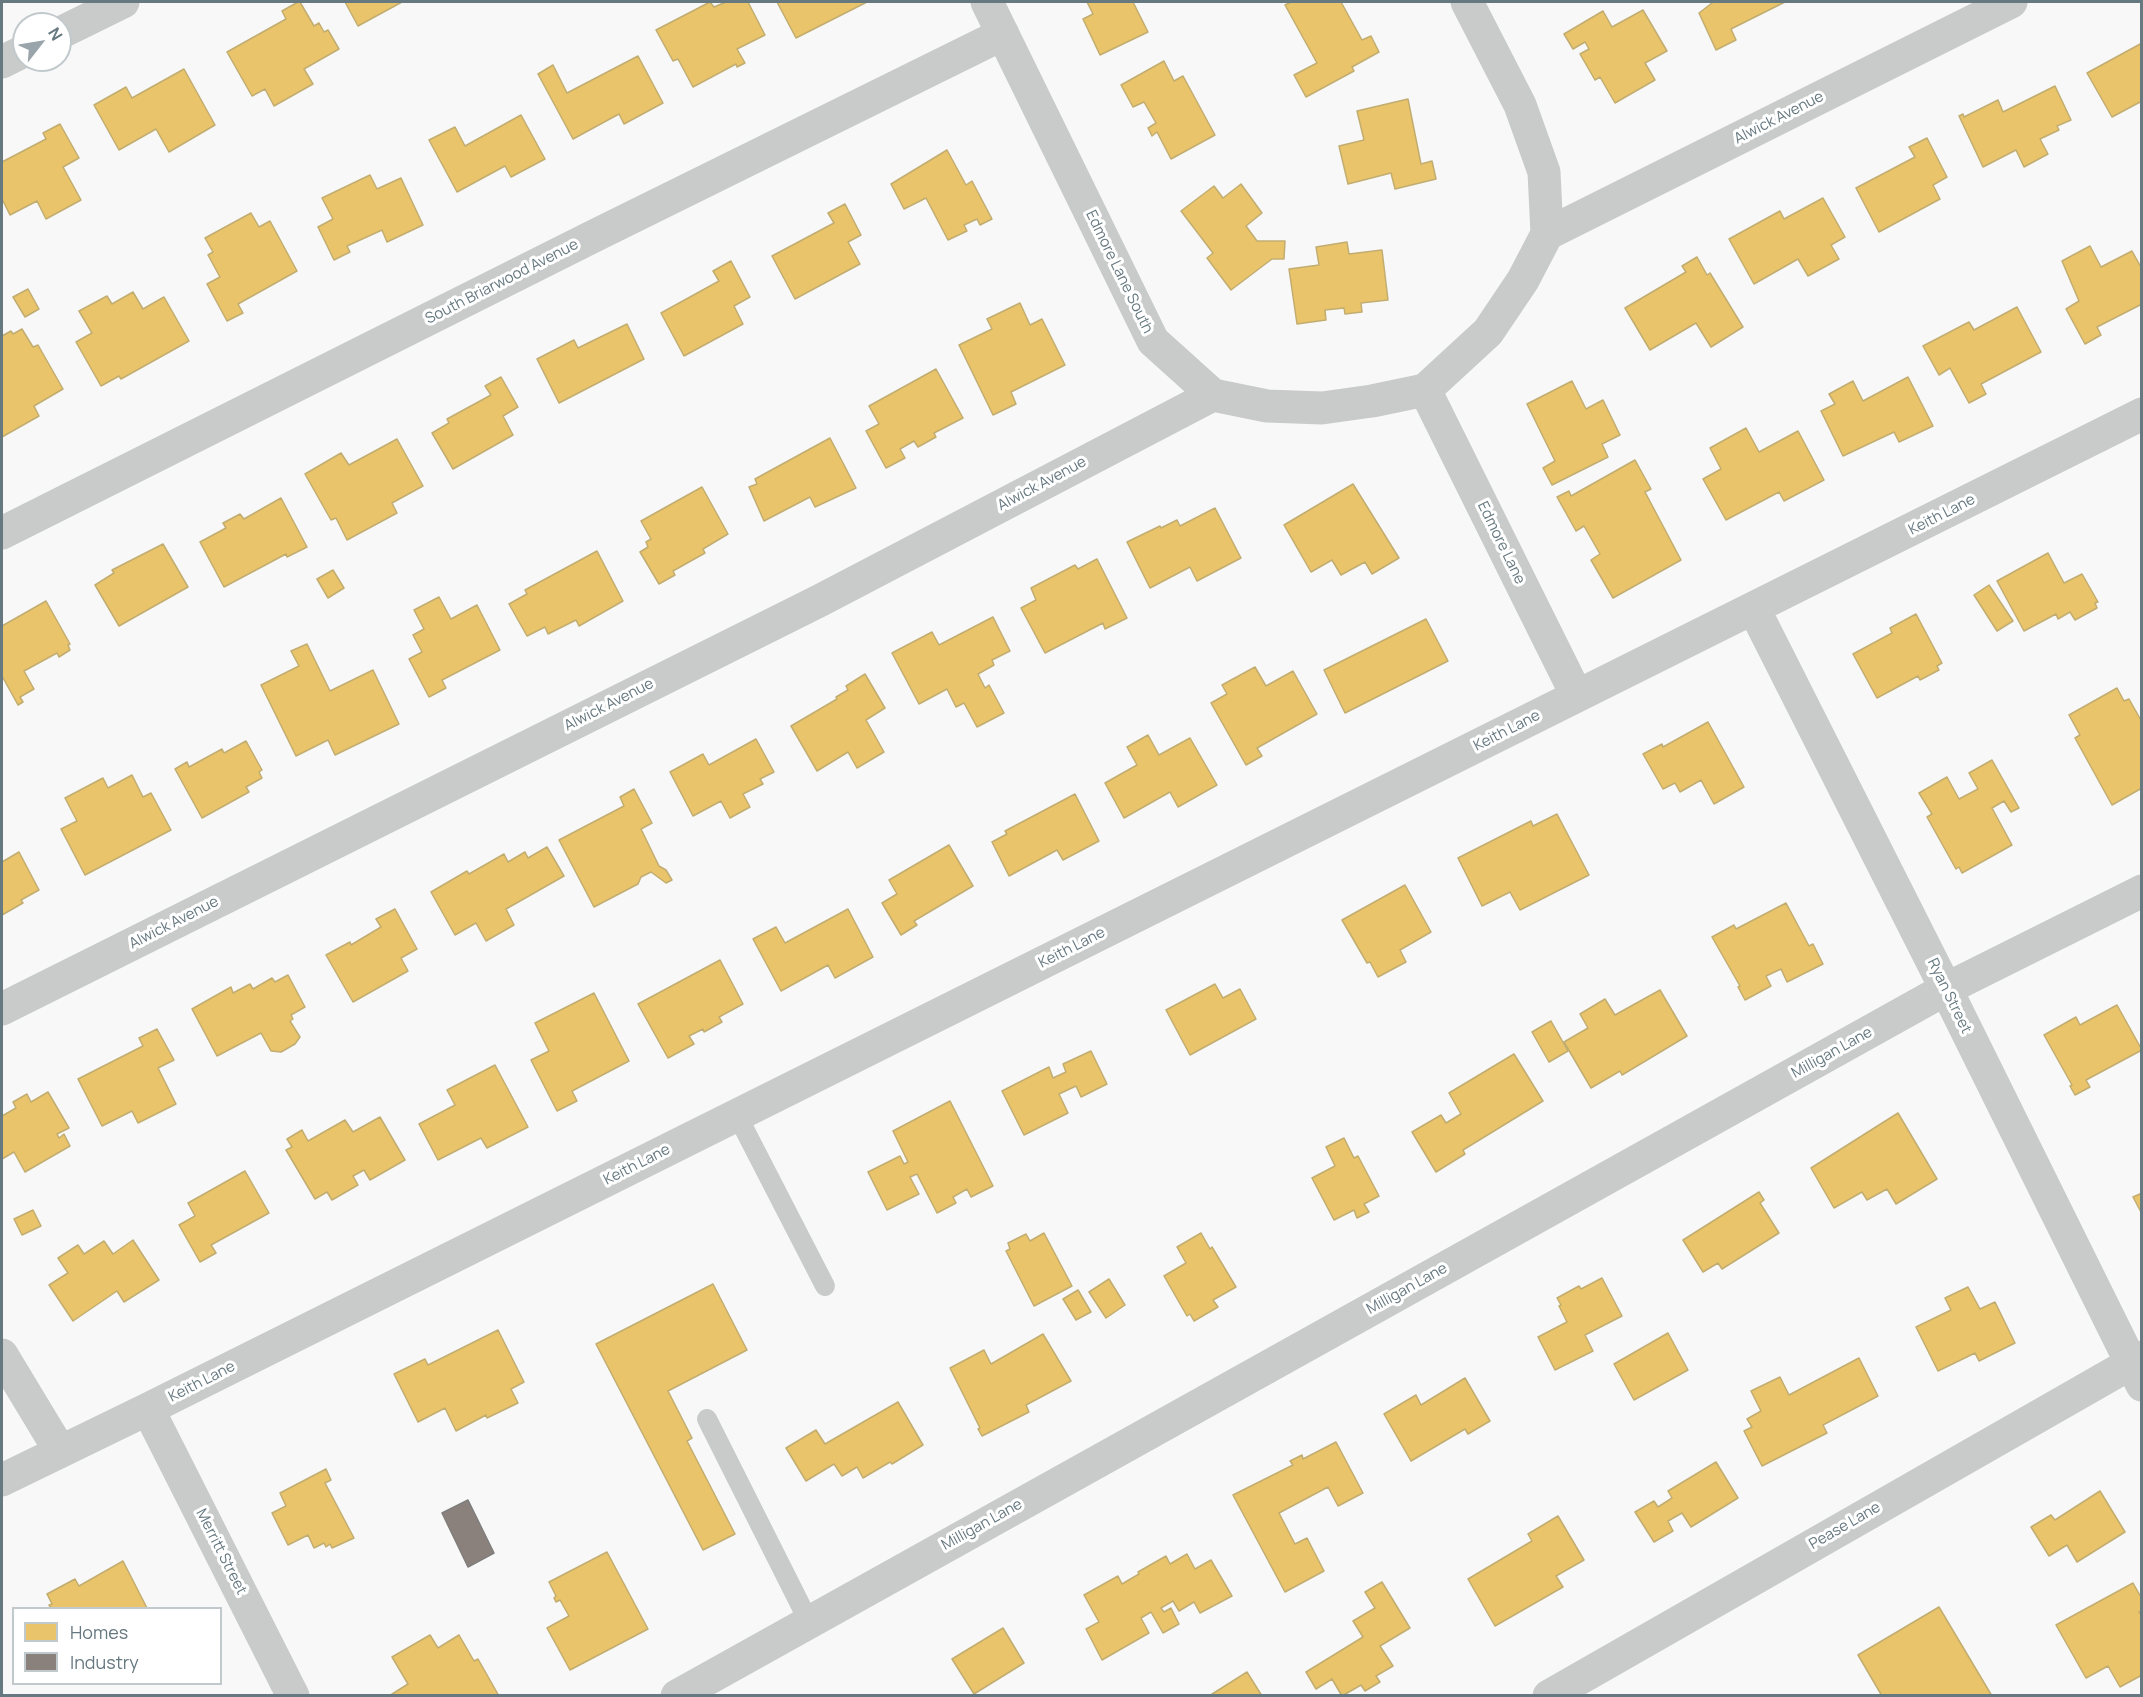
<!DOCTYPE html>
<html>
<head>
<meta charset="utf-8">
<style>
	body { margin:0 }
	#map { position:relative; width:2143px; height:1697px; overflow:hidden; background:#f8f8f8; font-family:Manrope,sans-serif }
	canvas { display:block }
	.frame { position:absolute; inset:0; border:3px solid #667880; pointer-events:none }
	.legend { position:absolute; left:12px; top:1607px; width:210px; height:78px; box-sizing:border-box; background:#fff; border:2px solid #c2c9cc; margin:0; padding:8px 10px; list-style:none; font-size:18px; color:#667880 }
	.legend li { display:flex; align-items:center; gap:12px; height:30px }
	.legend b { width:30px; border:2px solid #c2c9cc }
	.north { position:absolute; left:12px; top:12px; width:60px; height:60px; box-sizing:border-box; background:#fff; border:2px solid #c2c9cc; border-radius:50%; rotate:59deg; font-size:16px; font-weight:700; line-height:24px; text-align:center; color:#667880 }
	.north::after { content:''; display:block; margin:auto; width:21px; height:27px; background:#99a5aa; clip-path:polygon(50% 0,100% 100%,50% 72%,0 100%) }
</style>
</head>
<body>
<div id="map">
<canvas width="2143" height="1697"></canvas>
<div class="frame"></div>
<ul class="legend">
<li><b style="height:16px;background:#e9c46a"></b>Homes</li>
<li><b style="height:16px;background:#8a817c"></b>Industry</li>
</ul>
<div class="north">N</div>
</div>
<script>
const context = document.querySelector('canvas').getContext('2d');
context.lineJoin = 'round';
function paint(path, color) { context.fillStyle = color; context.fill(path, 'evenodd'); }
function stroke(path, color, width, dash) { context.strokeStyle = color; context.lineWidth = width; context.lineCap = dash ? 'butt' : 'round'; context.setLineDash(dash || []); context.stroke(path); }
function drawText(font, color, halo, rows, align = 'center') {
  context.font = font + ' Manrope,sans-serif'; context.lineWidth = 6; context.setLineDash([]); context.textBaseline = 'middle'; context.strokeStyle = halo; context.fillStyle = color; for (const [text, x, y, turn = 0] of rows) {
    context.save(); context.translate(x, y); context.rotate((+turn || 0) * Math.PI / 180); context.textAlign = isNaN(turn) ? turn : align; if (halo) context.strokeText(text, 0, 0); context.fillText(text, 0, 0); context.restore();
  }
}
const homes = new Path2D(`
	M298 2H300L314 26 319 23 324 32 328 30 339 49 304 69 313 84 274 106 265 89 252 96 227 52 286 19 282 11Z
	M345 2H402L358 26Z
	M710 2 714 7 726 2H748L765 35 737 49 745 63 737 67 736 64 693 87 678 59 673 61 656 30Z
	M777 2H867L796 38Z
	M1087 2H1133L1148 32 1100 55 1083 19 1093 14Z
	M1291 2H1341L1362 40 1371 36 1379 52 1352 67 1354 71 1306 97 1294 75 1317 63 1285 5Z
	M1711 2H1785L1731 29 1736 40 1716 50 1699 13 1712 3Z
	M1643 10 1667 51 1645 63 1655 80 1615 103 1600 77 1595 80 1580 54 1589 49 1585 42 1573 49 1564 34 1603 11 1612 27Z
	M2142 43V101L2112 117 2087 73Z
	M638 56 663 103 624 124 619 114 573 139 538 74 553 65 567 93Z
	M1164 61 1174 81 1183 76 1215 135 1171 159 1157 132 1152 136 1148 128 1156 123 1144 102 1133 107 1121 85Z
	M184 69 215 125 169 152 156 129 119 150 94 105 126 87 132 98Z
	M2055 86 2071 120 2057 126 2059 130 2040 139 2048 154 2024 167 2016 150 1983 167 1959 116 1963 114 1964 117 1998 100 2003 112Z
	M1408 99 1421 164 1432 161 1436 179 1395 189 1391 173 1348 184 1339 146 1364 140 1357 111Z
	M521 115 545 159 511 177 505 166 457 192 429 140 455 127 465 146Z
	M60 124 79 158 63 167 81 200 46 219 37 201 10 215 2 199V162L46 139 43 133Z
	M1927 138 1947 177 1933 185 1940 199 1879 232 1856 188 1915 157 1909 147Z
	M947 150 966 185 972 181 992 219 980 225 977 219 964 225 967 231 948 240 926 198 904 209 891 184Z
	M370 175 377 189 401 178 423 225 387 242 382 230 347 246 350 252 334 260 318 227 333 219 322 198Z
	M1241 184 1262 213 1246 226 1257 241H1285L1284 259H1272L1231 290 1207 258 1213 253 1181 211 1214 186 1223 198Z
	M1823 198 1845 237 1831 245 1839 259 1808 276 1798 259 1754 284 1729 239 1780 211 1784 219Z
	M845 204 861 235 848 242 860 264 795 299 772 256 834 223 828 213Z
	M251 213 259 227 270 221 297 271 238 304 243 313 227 321 207 284 220 277 208 255 213 252 205 238Z
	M1347 242 1349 254 1382 250 1388 300 1361 303 1362 312 1345 314 1344 308 1325 310 1326 320 1297 324 1289 269 1319 265 1316 247Z
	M2090 246 2101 267 2132 251 2142 269V304L2097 327 2101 335 2085 344 2066 309 2079 301 2062 261Z
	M1697 257 1707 275 1710 273 1743 327 1711 347 1696 323 1650 350 1625 308 1686 272 1682 266Z
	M731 261 750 297 734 306 743 324 684 356 661 313 719 281 713 271Z
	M28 289 39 309 25 317 13 297Z
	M133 292 143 309 164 297 189 341 121 379 119 376 101 386 76 342 92 333 79 311 107 296 112 304Z
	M1020 303 1030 325 1042 319 1065 365 1011 392 1016 404 993 415 959 345 992 329 987 319Z
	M2017 307 2041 352 1981 384 1986 394 1969 403 1950 368 1939 375 1923 346 1969 322 1974 330Z
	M627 324 644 359 559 403 537 359 574 340 578 348Z
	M22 329 33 347 38 345 63 389 34 406 39 416 2 437V336L11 331 13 334Z
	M936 369 963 418 934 433 936 437 918 447 914 441 900 449 905 458 886 468 866 431 879 424 869 406Z
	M501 377 518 407 503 416 513 435 453 469 432 433 449 423 447 419 491 395 485 386Z
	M1908 377 1933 426 1899 442 1894 432 1843 456 1821 411 1835 404 1829 394 1853 381 1863 401Z
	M1572 381 1586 409 1603 400 1620 435 1602 444 1608 457 1552 485 1543 468 1555 461 1527 404Z
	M1746 428 1759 452 1798 431 1824 480 1784 501 1779 492 1726 520 1703 479 1721 469 1710 448Z
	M830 438 856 488 815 507 810 497 764 521 749 487 757 484 755 479Z
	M397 439 423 486 392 503 397 513 347 540 336 518 331 520 305 474 341 453 349 465Z
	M1635 460 1651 489 1645 492 1681 560 1613 598 1591 560 1600 554 1584 526 1576 531 1557 497 1569 491 1571 496Z
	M1353 484 1399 558 1372 574 1365 562 1341 575 1332 560 1311 572 1284 525Z
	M702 487 728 534 703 549 705 553 673 571 675 575 659 584 640 552 648 547 646 542 651 539 641 521Z
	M281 498 307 547 287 557 286 554 224 587 200 542 226 528 223 523 240 514 244 519Z
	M1215 508 1241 558 1197 581 1190 567 1150 588 1127 542 1160 526 1161 528 1177 520 1180 526Z
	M163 544 188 587 119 626 95 585 114 573 112 570Z
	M597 551 623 601 579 626 576 620 548 634 545 627 527 636 509 604 527 594 525 590Z
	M2048 553 2064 583 2082 574 2098 602 2095 603 2097 608 2075 620 2070 612 2058 619 2056 614 2024 631 1997 581Z
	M1097 559 1127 618 1105 629 1103 623 1045 653 1021 608 1036 600 1031 588 1075 565 1078 569Z
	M333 570 344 588 328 598 317 579Z
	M1989 585 2013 621 1997 631 1974 595Z
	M439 597 451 619 477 605 500 650 442 680 446 688 429 697 409 659 422 652 413 635 424 629 414 610Z
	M46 601 70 644 68 645 70 650 59 657 57 653 24 671 34 689 20 697 23 702 18 705 2 676V626Z
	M1916 614 1942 663 1937 666 1939 670 1920 680 1918 676 1877 698 1853 654 1892 633 1890 628Z
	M993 617 1010 651 992 660 994 665 978 674 985 688 989 685 1004 713 977 727 964 703 956 707 947 689 919 704 892 653 932 632 939 645Z
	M1426 619 1448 661 1345 713 1324 670Z
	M307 644 330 691 373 670 399 724 335 755 328 740 296 756 261 685 299 666 291 651Z
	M1255 667 1266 686 1293 671 1317 714 1257 748 1262 756 1246 765 1211 703 1227 694 1222 685Z
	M865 674 885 708 866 720 884 752 857 768 848 752 817 771 791 726 837 699 836 697 848 690 846 686Z
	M2117 688 2124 701 2129 699 2142 722V788L2112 805 2075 738 2080 735 2069 715Z
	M1708 722 1744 787 1714 804 1701 780 1680 792 1675 783 1663 789 1643 754 1662 744 1663 747Z
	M1148 735 1159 755 1190 738 1217 785 1178 807 1170 792 1124 818 1105 783 1137 765 1127 747Z
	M756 739 774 772 760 779 763 784 743 794 750 807 730 818 721 801 693 816 670 772 703 754 709 765Z
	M246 741 262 770 259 772 262 778 246 787 249 792 202 818 175 769 187 762 189 767 222 749 224 753Z
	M1992 760 2019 808 2011 812 2004 801 1992 808 2012 845 1962 873 1959 867 1956 869 1927 817 1932 814 1919 793 1947 777 1959 799 1978 789 1969 773Z
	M132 775 143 797 151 793 171 830 85 875 61 829 77 821 65 798 103 778 108 788Z
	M634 789 652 823 641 829 659 866 666 870 672 880 666 883 651 872 641 877 638 884 594 907 559 840 624 806 620 797Z
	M1075 794 1099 841 1063 860 1057 850 1009 876 992 842 1007 834 1005 831Z
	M1557 814 1589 875 1520 910 1510 892 1482 906 1458 858 1531 821 1533 826Z
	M949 845 973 886 914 921 917 925 901 935 882 903 897 894 889 880Z
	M547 847 564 876 506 909 514 925 486 941 476 923 455 935 431 892 467 871 469 874 504 854 508 862 525 852 528 858Z
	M19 852 39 890 21 900 23 903 2 915V862Z
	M1405 885 1431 932 1400 950 1406 962 1378 977 1370 962 1367 963 1342 920Z
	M1786 903 1809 946 1813 944 1823 964 1787 982 1781 969 1766 976 1771 986 1745 1000 1738 987 1740 986 1712 937 1734 925 1736 929Z
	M395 909 417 949 401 958 408 971 353 1002 326 955 350 942 351 945 381 927 376 919Z
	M848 909 873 957 835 978 828 965 781 991 753 939 776 927 785 943Z
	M720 960 743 1004 719 1017 722 1022 704 1032 703 1029 689 1036 694 1044 668 1058 638 1004Z
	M288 975 305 1007 291 1015 293 1019 290 1021 300 1037 295 1044 281 1052 271 1051 261 1033 217 1056 192 1009 231 987 233 993 250 984 253 989 272 978 275 982Z
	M1215 984 1223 998 1240 989 1256 1019 1190 1055 1166 1010Z
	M1660 990 1687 1036 1622 1075 1620 1071 1591 1088 1564 1042 1588 1028 1580 1014 1605 999 1615 1015Z
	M594 993 629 1061 572 1091 577 1101 557 1111 531 1060 549 1051 535 1023Z
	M2117 1005 2142 1050 2086 1080 2090 1087 2075 1095 2070 1086 2072 1085 2044 1035 2076 1017 2080 1025Z
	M1551 1021 1568 1051 1549 1062 1532 1032Z
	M157 1029 174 1060 158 1068 176 1104 138 1123 132 1111 102 1126 78 1079 143 1046 139 1038Z
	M1091 1051 1107 1084 1081 1097 1076 1086 1059 1094 1068 1113 1024 1135 1002 1091 1049 1067 1053 1078 1066 1072 1063 1064Z
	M1514 1054 1543 1101 1463 1150 1465 1154 1436 1172 1412 1132 1441 1115 1446 1123 1461 1114 1449 1093Z
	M495 1065 528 1127 487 1148 481 1138 438 1160 419 1124 455 1105 447 1090Z
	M48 1092 69 1128 57 1134 59 1138 64 1134 70 1146 25 1172 14 1152 2 1159V1116L16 1108 13 1102 27 1094 31 1102Z
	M950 1101 993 1186 971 1197 967 1189 953 1197 956 1203 937 1213 917 1174 910 1177 919 1194 887 1210 868 1172 900 1156 904 1164 908 1162 893 1131Z
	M1898 1113 1937 1179 1896 1204 1887 1189 1867 1200 1862 1192 1834 1208 1811 1168Z
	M380 1117 405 1160 370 1180 364 1170 353 1176 358 1185 332 1200 327 1192 315 1199 286 1150 292 1147 287 1139 302 1130 308 1141 345 1120 353 1132Z
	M1344 1138 1354 1158 1358 1156 1379 1196 1364 1204 1369 1212 1357 1218 1354 1210 1334 1220 1312 1178 1335 1166 1326 1147Z
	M245 1171 269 1213 211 1245 216 1253 200 1262 179 1225 195 1216 188 1203Z
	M1759 1192 1764 1200 1760 1203 1779 1233 1722 1269 1718 1263 1703 1272 1683 1240Z
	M2142 1193V1214L2133 1197Z
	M33 1210 41 1226 22 1235 14 1219Z
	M1044 1233 1072 1286 1034 1306 1006 1251 1010 1249 1008 1243 1026 1234 1030 1241Z
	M1201 1233 1210 1249 1212 1247 1236 1287 1213 1300 1218 1307 1194 1321 1190 1314 1187 1316 1164 1276 1186 1263 1177 1247Z
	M133 1240 159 1280 124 1302 117 1291 73 1321 49 1285 68 1273 58 1258 78 1245 84 1254 104 1241 113 1254Z
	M1602 1278 1622 1316 1585 1335 1593 1351 1555 1370 1538 1337 1567 1322 1559 1306 1561 1305 1557 1298 1579 1286 1581 1289Z
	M1109 1279 1125 1305 1106 1318 1089 1292Z
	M713 1284 747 1350 668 1391 692 1438 687 1441 735 1534 703 1550 596 1344Z
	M1968 1287 1980 1309 1995 1302 2015 1343 1979 1361 1975 1353 1938 1371 1916 1327 1951 1310 1945 1298Z
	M1078 1290 1091 1312 1076 1320 1063 1299Z
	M498 1330 524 1382 511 1389 518 1403 487 1418 486 1415 456 1431 445 1408 418 1422 394 1374 425 1359 428 1365Z
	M1668 1333 1688 1370 1634 1400 1614 1364Z
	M1043 1334 1071 1381 1026 1405 1029 1412 982 1436 978 1429 980 1428 950 1368 984 1350 991 1364Z
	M1859 1358 1878 1396 1823 1425 1827 1433 1762 1466 1744 1431 1752 1427 1747 1419 1761 1411 1751 1391 1780 1377 1789 1395Z
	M1465 1378 1490 1421 1468 1434 1465 1429 1411 1461 1384 1414 1416 1395 1421 1405Z
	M898 1402 923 1445 892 1464 890 1462 863 1478 857 1467 842 1476 834 1464 806 1481 786 1448 816 1430 825 1444Z
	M1336 1442 1363 1493 1338 1506 1328 1487 1279 1513 1295 1544 1307 1538 1324 1571 1285 1592 1233 1495 1293 1465 1290 1461 1302 1455 1303 1459Z
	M1716 1462 1738 1498 1691 1527 1682 1513 1668 1521 1673 1531 1654 1542 1635 1512 1654 1501 1658 1507 1672 1498 1668 1491Z
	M326 1469 331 1480 325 1483 354 1538 332 1548 330 1544 326 1547 324 1543 314 1548 308 1535 288 1545 272 1513 286 1506 280 1493Z
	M2100 1491 2125 1532 2077 1562 2067 1545 2049 1556 2031 1527 2051 1515 2055 1520Z
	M1558 1516 1584 1560 1556 1576 1563 1587 1495 1626 1468 1579 1532 1541 1528 1534Z
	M607 1552 648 1629 570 1670 547 1628 569 1616 560 1600 556 1602 554 1598 556 1596 549 1582Z
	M1187 1554 1195 1569 1211 1560 1232 1596 1200 1613 1194 1602 1179 1611 1173 1601 1161 1608 1164 1612 1171 1608 1179 1624 1163 1633 1151 1612 1141 1618 1149 1633 1102 1660 1086 1629 1099 1622 1084 1595 1118 1576 1122 1584 1139 1574 1138 1572 1166 1556 1170 1564Z
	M123 1561 147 1608H51L49 1605 52 1604 47 1594 75 1579 79 1586Z
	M1382 1582 1410 1628 1380 1646 1393 1666 1376 1676 1380 1682 1365 1691 1361 1685 1342 1696 1332 1679 1316 1689 1306 1672 1363 1637 1353 1621 1375 1608 1365 1592Z
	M2133 1583 2142 1599V1611L2139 1612 2142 1616V1675L2120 1687 2108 1666 2086 1678 2056 1625Z
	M1939 1607 1992 1696H1882L1858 1655Z
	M1003 1628 1024 1663 974 1694 952 1659Z
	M430 1635 438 1648 459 1635 474 1661 478 1659 499 1696H389L408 1684 392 1657Z
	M1247 1672 1262 1696H1209Z`);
const industry = new Path2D(`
	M468 1500 494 1553 468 1567 442 1513Z`);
const lane = new Path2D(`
	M737 1115 825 1286
	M707 1419 809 1622`);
const street = new Path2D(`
	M987 2 1153 341 1213 395 1267 406 1322 408 1372 401 1425 390
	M60 33 123 2
	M2 62 24 51
	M1547 234 2011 2
	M1425 390 1488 332 1523 280 1547 234 1544 172 1520 105 1467 2
	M1425 390 1577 696
	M2 533 596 235 1003 34
	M1754 609 1946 989 2142 1385
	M2 1009 819 601 1213 395
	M2 1355 60 1451
	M148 1409 293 1696
	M2 1480 148 1409 2142 414
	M677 1696 1946 989 2142 891
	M1549 1696 2142 1357`);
const streetNames = [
	["Alwick Avenue",1779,118,-27],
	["Edmore Lane South",1119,272,64],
	["South Briarwood Avenue",502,282,-27],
	["Alwick Avenue",1042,484,-28],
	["Keith Lane",1942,515,-27],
	["Edmore Lane",1501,543,64],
	["Alwick Avenue",609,705,-27],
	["Keith Lane",1507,731,-27],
	["Alwick Avenue",174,923,-27],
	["Keith Lane",1072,948,-27],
	["Ryan Street",1949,996,64],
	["Milligan Lane",1832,1053,-29],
	["Keith Lane",637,1165,-27],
	["Milligan Lane",1407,1289,-29],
	["Keith Lane",202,1382,-27],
	["Milligan Lane",982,1525,-29],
	["Pease Lane",1845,1526,-30],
	["Merritt Street",221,1552,63]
];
paint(homes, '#e9c46a');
stroke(homes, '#c2ad71', 1.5);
paint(industry, '#8a817c');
stroke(industry, '#7f7e7d', 1.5);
stroke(lane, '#c9cbcb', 20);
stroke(street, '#c9cbcb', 33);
drawText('15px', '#667880', '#fff', streetNames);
</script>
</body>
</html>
